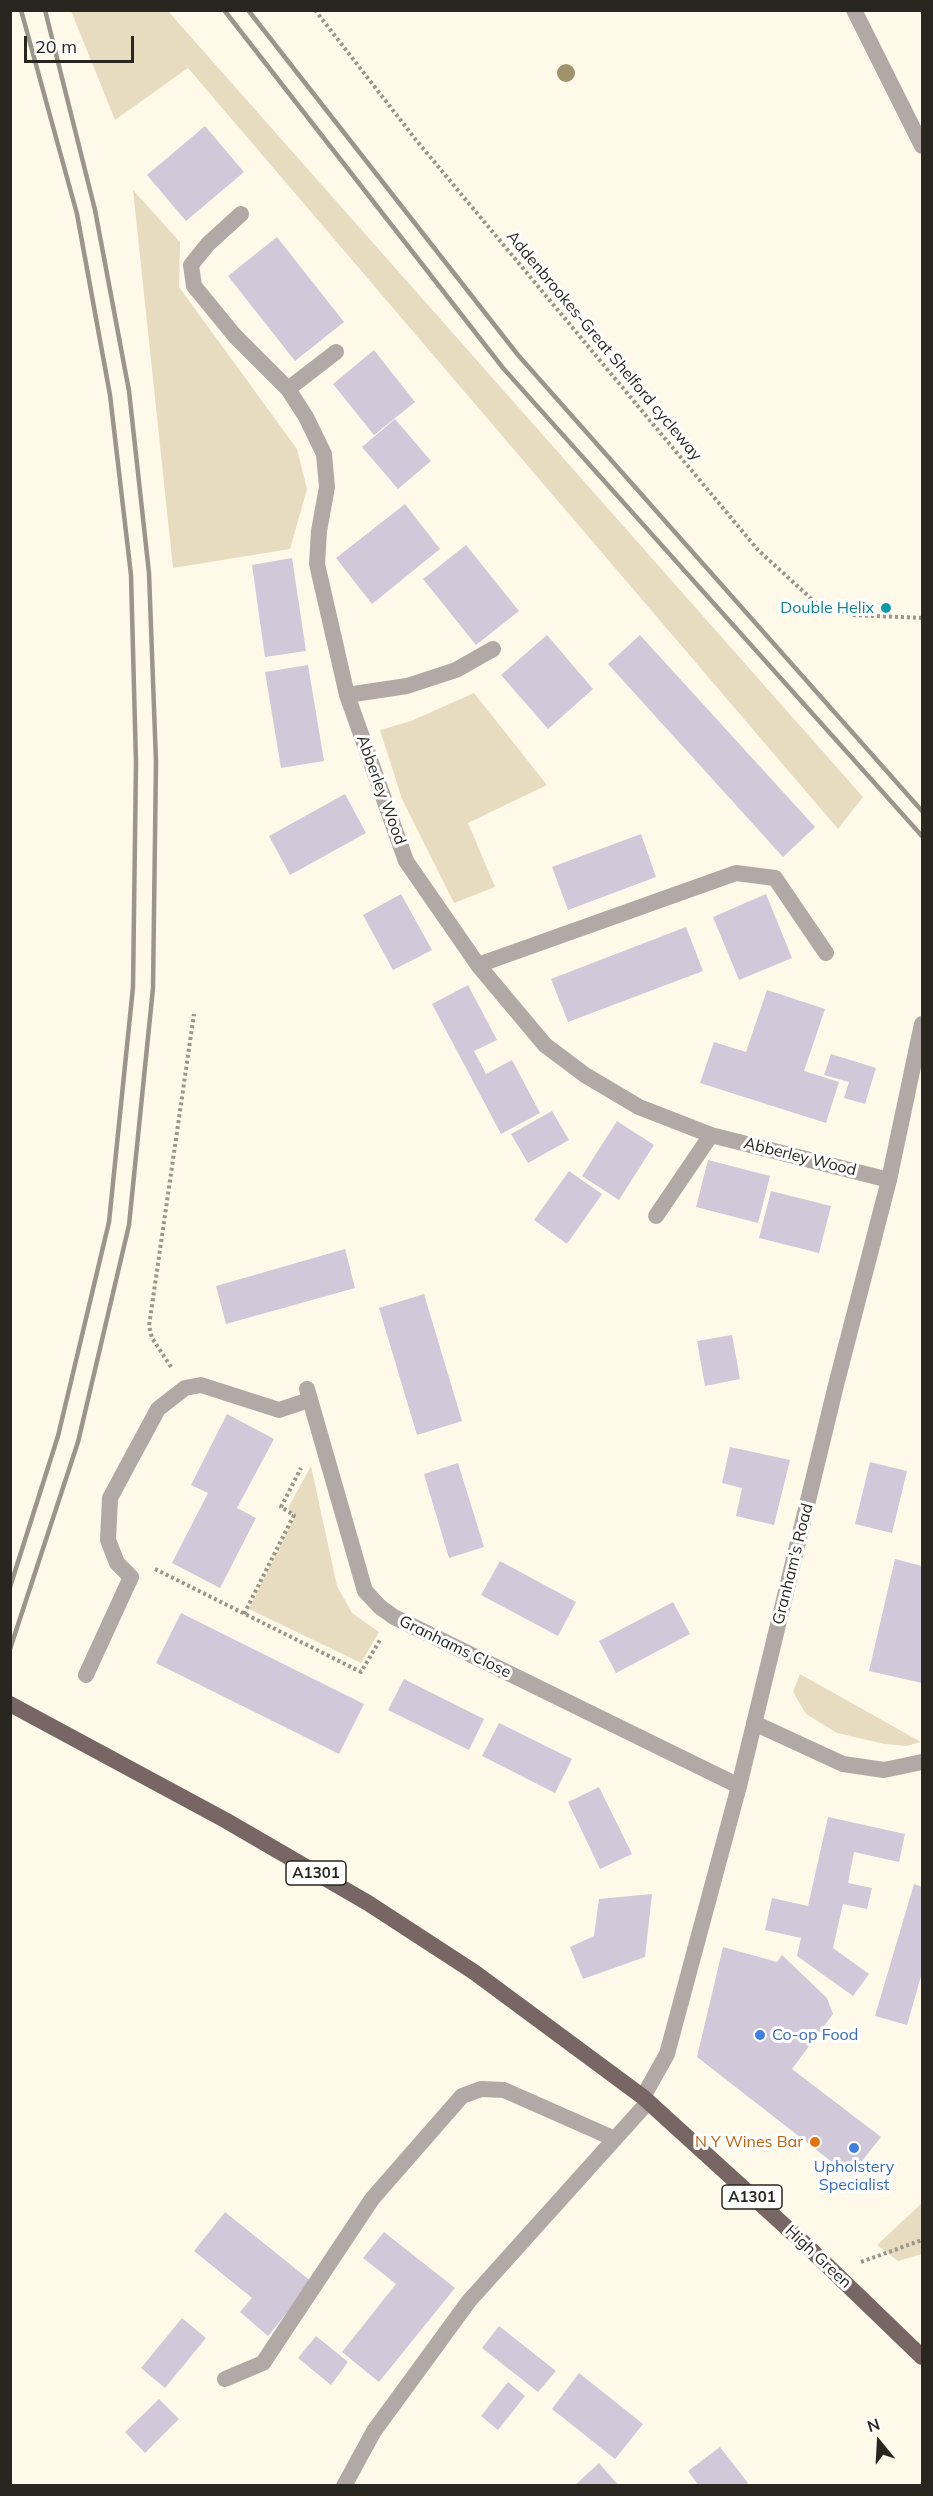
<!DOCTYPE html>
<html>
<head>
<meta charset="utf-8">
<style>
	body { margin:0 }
	#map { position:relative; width:933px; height:2496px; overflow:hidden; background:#fff9ea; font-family:Mulish,sans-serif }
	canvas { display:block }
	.frame { position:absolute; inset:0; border:12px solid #28261f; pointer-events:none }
	.north { position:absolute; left:849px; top:2412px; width:60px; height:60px; -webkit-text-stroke:4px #fff; paint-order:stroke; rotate:342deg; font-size:16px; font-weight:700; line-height:24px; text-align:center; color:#28261f }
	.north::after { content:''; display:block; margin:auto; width:21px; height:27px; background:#28261f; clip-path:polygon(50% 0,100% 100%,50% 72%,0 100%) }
	.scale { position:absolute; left:24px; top:36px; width:110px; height:27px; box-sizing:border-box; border:3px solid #28261f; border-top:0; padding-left:8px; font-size:18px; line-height:21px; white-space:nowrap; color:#28261f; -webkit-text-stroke:4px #fff; paint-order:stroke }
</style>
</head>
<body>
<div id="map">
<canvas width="933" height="2496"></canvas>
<div class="frame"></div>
<div class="north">N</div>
<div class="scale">20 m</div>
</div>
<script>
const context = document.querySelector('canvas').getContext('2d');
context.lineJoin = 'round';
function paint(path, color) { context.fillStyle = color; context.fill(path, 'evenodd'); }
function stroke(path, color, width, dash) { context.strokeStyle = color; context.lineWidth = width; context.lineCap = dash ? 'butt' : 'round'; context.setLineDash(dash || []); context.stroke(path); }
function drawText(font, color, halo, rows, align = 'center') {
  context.font = font + ' Mulish,sans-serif'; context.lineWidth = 6; context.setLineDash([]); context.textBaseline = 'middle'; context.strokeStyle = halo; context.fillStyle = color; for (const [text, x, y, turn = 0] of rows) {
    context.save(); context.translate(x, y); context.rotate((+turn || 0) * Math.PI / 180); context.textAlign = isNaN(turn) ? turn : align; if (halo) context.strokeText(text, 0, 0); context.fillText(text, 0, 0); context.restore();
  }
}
const green = new Path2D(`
	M71 11H168L863 797 838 829 188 68 115 120Z
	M133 190 180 242 179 287 297 449 307 489 290 549 173 568Z
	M474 693 547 785 468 823 495 887 454 903 402 799 380 730 411 721Z
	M311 1466 337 1586 352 1613 379 1632 361 1663 249 1609 295 1516 288 1508Z
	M800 1674 921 1742 906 1746 885 1744 837 1733 806 1714 793 1692Z
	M922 2203V2254L898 2261 877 2245Z`);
const building = new Path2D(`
	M205 126 244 172 186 221 147 175Z
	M277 237 344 322 295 361 228 276Z
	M374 350 415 402 374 435 333 384Z
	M395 419 431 461 398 489 362 447Z
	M405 504 440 549 372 604 336 558Z
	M466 545 519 611 476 645 423 579Z
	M292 558 306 651 265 657 252 565Z
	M547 635 593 689 548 729 501 675Z
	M640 635 815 827 783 857 608 664Z
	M308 665 324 761 281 768 265 672Z
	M345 794 366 833 290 875 269 836Z
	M641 834 656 877 568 910 552 867Z
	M401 894 432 950 393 970 363 915Z
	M766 894 792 958 739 980 713 917Z
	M686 927 703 971 568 1022 551 979Z
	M468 985 497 1040 474 1051 486 1074 512 1060 540 1113 501 1134 432 1004Z
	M767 990 825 1009 804 1071 839 1082 826 1123 700 1083 714 1042 746 1052Z
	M831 1054 876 1068 865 1104 844 1098 849 1082 824 1075Z
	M552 1111 569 1140 528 1163 511 1134Z
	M617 1121 654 1145 619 1200 582 1176Z
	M708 1160 770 1176 758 1223 696 1207Z
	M569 1171 602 1194 567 1244 534 1220Z
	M771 1191 831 1206 819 1253 759 1238Z
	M345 1249 355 1288 226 1324 216 1286Z
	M424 1294 462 1421 417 1435 379 1308Z
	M732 1335 740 1379 705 1386 697 1341Z
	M227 1414 274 1439 237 1508 256 1518 220 1588 172 1563 208 1493 191 1485Z
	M730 1447 790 1460 774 1525 736 1516 742 1488 722 1483Z
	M870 1462 907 1471 892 1533 855 1524Z
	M458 1463 484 1547 449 1558 424 1474Z
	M895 1559 922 1566V1683L869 1671Z
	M500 1561 576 1602 558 1636 481 1595Z
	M673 1602 690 1634 616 1673 599 1641Z
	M181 1613 364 1704 339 1754 156 1663Z
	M404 1679 484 1719 469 1750 388 1710Z
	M499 1723 572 1759 555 1793 482 1756Z
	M599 1787 632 1854 600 1869 568 1802Z
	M828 1817 905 1834 899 1862 854 1852 848 1883 872 1888 867 1909 843 1904 833 1948 869 1974 853 1996 797 1956 801 1938 765 1930 772 1898 808 1906Z
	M914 1884 922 1887V1973L907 2025 875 2016Z
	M652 1894 645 1957 583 1979 570 1947 594 1936 599 1899Z
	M723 1947 777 1962 782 1955 827 1998 833 2014 792 2069 881 2137 850 2176 697 2057Z
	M225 2212 312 2282 268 2336 240 2312 252 2298 194 2251Z
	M384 2232 455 2288 379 2382 342 2352 396 2284 363 2258Z
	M182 2318 206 2338 165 2388 141 2368Z
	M499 2326 556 2371 538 2392 482 2348Z
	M316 2336 348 2362 331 2385 298 2358Z
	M579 2373 643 2424 615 2459 552 2409Z
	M508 2382 525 2396 498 2430 481 2416Z
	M159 2399 179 2419 145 2453 125 2432Z
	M720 2447 748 2483 745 2486H699L688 2471Z
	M599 2463 619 2486H574Z`);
const path = new Path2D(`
	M315 10 416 140 758 550 816 603 853 615 922 618
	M171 1367 152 1338 149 1326 194 1014
	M155 1569 361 1672 380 1640
	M244 1614 294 1515 281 1507 301 1468
	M861 2262 922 2240`);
const service = new Path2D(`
	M235 336 194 286 191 265 208 244 241 214
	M288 389 336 352
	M347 695 407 686 456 670 493 649
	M478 965 736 873 775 878 826 953
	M86 1675 131 1577 117 1563 108 1540 110 1498 158 1409 185 1388 201 1385 279 1410 309 1400
	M225 2379 263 2363 372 2199 462 2096 481 2089 504 2090 615 2139
	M344 2486 374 2431 469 2301 648 2102`);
const minor = new Path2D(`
	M235 336 288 389 306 417 324 454 327 487 319 531 317 564 347 695 406 861 478 965 545 1045 585 1075 639 1107 711 1135 889 1180
	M656 1216 711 1135
	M307 1389 365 1591 380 1607 394 1617 739 1786
	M754 1723 843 1764 884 1770 922 1762`);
const tertiary = new Path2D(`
	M854 10 922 146
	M643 2097 667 2054 739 1786 836 1385 889 1180 922 1024`);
const primary = new Path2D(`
	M10 1704 225 1820 368 1903 474 1972 643 2097 808 2247 922 2357`);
const rail = new Path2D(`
	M224 10 503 368 922 836
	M248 10 518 355 922 811
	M10 1587 58 1436 109 1222 133 987 136 763 131 575 110 395 77 214 21 10
	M10 1649 78 1442 129 1225 153 988 156 762 149 573 129 391 95 210 45 10`);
const trees = [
	[566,73]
];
const markers = [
	[886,608,6,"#0f9aa8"],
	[760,2035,6,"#3f7fe0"],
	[815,2142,6,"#e8710a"],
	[854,2148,6,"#3f7fe0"]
];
const shields = [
	[316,1873,60],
	[752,2197,60]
];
const shieldNames = [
	["A1301",316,1873],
	["A1301",752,2197]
];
const streetNames = [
	["Addenbrookes-Great Shelford cycleway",604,346,50],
	["Abberley Wood",381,790,70],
	["Abberley Wood",800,1157,14],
	["Granham's Road",793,1564,-76],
	["Granhams Close",455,1647,26],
	["High Green",818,2257,43]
];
const cultureNames = [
	["Double Helix",874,608]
];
const shopNames = [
	["Co-op Food",772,2035],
	["Upholstery",854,2167,"center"],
	["Specialist",854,2185,"center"]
];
const foodNames = [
	["N Y Wines Bar",803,2142]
];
paint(green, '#e8dcc0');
paint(building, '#d1c8da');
stroke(path, '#9b968b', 4, [3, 3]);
stroke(service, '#b2a9a6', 16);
stroke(minor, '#b2a9a6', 16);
stroke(tertiary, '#b2a9a6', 16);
stroke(primary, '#776663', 16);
stroke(rail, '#9a968b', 4.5);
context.fillStyle = '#a0936c';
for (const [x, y] of trees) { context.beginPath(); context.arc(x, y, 9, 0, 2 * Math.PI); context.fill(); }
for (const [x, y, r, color] of markers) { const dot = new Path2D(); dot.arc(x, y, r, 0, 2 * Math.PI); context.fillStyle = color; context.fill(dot); stroke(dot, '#fff', 2); }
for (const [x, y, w] of shields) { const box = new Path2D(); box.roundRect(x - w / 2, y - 12, w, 24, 4.5); context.fillStyle = '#fff'; context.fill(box); stroke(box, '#28261f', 1.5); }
drawText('bold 15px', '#28261f', null, shieldNames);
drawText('16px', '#28261f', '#fff', streetNames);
drawText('16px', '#0d838f', '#fff', cultureNames, 'right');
drawText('16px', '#366cbe', '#fff', shopNames, 'left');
drawText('16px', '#c56008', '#fff', foodNames, 'right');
</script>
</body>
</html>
